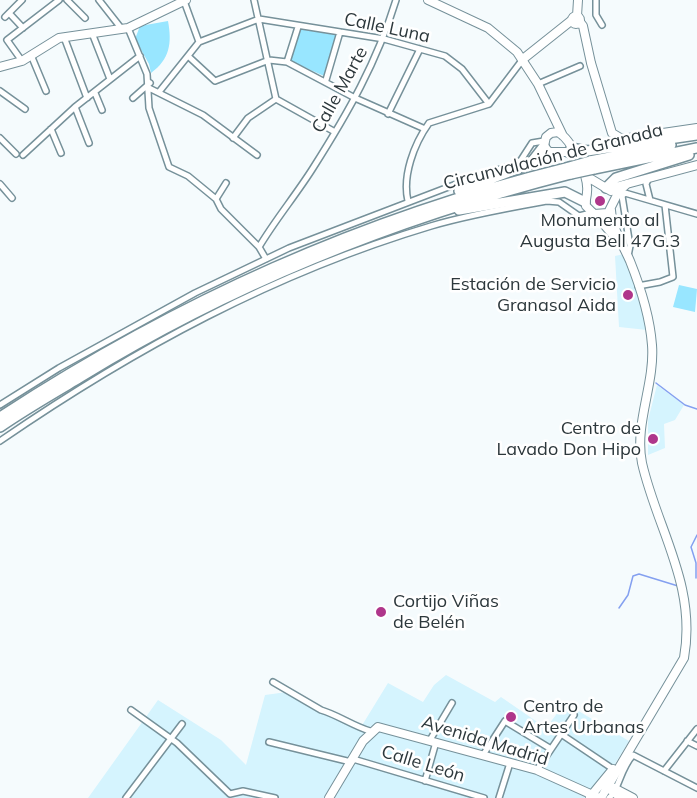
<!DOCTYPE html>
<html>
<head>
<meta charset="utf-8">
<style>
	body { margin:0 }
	canvas { display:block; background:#f5fbfd }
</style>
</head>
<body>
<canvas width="697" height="798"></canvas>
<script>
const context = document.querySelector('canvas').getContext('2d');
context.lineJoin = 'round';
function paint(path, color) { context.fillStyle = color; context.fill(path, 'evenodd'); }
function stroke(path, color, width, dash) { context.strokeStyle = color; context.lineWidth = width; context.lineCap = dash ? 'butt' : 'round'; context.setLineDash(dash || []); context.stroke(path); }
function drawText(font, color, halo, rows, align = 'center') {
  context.font = font + ' Mulish,sans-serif'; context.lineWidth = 5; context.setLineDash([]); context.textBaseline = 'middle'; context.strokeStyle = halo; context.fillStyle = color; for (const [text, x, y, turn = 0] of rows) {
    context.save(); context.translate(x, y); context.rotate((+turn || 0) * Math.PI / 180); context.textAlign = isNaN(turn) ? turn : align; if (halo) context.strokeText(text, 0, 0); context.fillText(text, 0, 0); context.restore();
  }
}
const built = new Path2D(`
	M624 254 635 284 647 330 619 327 615 256Z
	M657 385 684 405 675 420 664 424 665 448 648 455V420Z
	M446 675 495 702 501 697 546 728 565 703 629 741 594 798H88L158 700 221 740 246 765 265 695 287 692 361 727 388 683 423 702 434 685Z`);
const green = new Path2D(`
	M168 21C172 43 170 59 151 73L149 64 135 39 140 26Z
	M300 29 336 35 324 76 290 61Z
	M679 285 697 289 695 312 673 307Z`);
const stream = new Path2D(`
	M656 383 685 405 697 409
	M696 578V563L691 547 697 535
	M619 608 628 595 633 576 639 574 678 586`);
const street = new Path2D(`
	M67 0 85 18
	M99 0 121 28
	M254 0 276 99
	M596 0V15L602 25
	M184 1 199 42
	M9 13 23 28
	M5 17 22 0
	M128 28 147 74 149 108 169 167 188 176 216 199 221 209 259 247 266 259
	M92 33 110 79
	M64 37 87 98
	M31 55 46 91
	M188 56 215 81 269 60 287 62 355 98 425 129
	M22 61 7 40 59 0
	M287 62 298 27
	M326 80 340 32
	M538 84 580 66
	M149 88 203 115 257 155
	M0 91 25 109
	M159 92 199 42 259 19 384 39 445 56 462 69 489 104
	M95 93 102 110
	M133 98 150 83
	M276 99 335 132
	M75 107 89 143
	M388 114 420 49
	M51 129 61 153
	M0 138 16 154
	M233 138 248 118 276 99
	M23 155 75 107 140 56
	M649 178 646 184 650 200
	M0 184 12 198
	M216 199 226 183
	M408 201C402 176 414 144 429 123L489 104 523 59
	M259 247C275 220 296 195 313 168 348 113 377 62 396 0
	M628 256 630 246 622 196 625 193 697 214
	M638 286 660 282 673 277 665 205
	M0 405 59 368 195 293 289 248 472 178 513 165 521 160 532 143 544 141
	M0 441C134 349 274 273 431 226 468 215 508 208 547 201L559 202 579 216 591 213
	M273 682 321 710C338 715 353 726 370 731
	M131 710 177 743 230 794 243 791 275 798
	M561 734 613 769
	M430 740 452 703
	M687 741 697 746
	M269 742 351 762
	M483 755 505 721 551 749
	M353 759 484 798
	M537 770 574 715
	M664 771 697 729
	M425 781 436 742
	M126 798 182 724
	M499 798 510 763
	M609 798C619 790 620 769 633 755L697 788`);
const secondary = new Path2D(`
	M428 0 488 28 517 52 538 84 563 136
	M577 16 578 0
	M572 20a4 4 0 1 1 8 0a4 4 0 1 1-8 0Z
	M580 22 583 26 591 63 612 133 622 139 697 128
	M523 59 572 20
	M0 67 22 61 59 38 128 28 186 0
	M576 157 566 152H549L544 146 546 137 551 133 558 132C572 140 589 176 587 192 587 197 585 200 586 206L594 214 608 213 619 191 627 184
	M586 176 611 191
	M608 189 697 165
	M596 215 617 240
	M607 787H612L633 798
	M607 787 621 798
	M590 797 613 769
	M329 798 363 741 378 727 537 770 597 797
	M601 798 684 658C697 585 657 529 642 463 634 424 655 384 652 345 650 318 640 286 630 261 623 245 612 228 611 210`);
const highway = new Path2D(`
	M571 148 587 151 697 135
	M590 161 671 145
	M594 169 697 148
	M606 188 616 178 689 155
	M459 191 530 164 544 146
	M459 210 565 192 585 202
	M0 417C178 301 362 218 569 167
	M0 427C26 409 54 393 81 377 234 283 398 218 571 174`);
const highwayBridge = new Path2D(`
	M569 167 590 161
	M571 174 594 169`);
const markers = [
	[600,201,6,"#af368b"],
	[628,295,6,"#af368b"],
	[653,439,6,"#af368b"],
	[381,612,6,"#af368b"],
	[511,717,6,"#af368b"]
];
const streetNames = [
	["Calle Luna",387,28,12],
	["Calle Marte",340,90,-61],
	["Circunvalación de Granada",553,157,-14],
	["Avenida Madrid",485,741,17],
	["Calle León",423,764,17]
];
const poiNames = [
	["Monumento al",600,221,"center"],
	["Augusta Bell 47G.3",600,242,"center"],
	["Estación de Servicio",616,285],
	["Granasol Aida",616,306],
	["Centro de",641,429],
	["Lavado Don Hipo",641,450],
	["Cortijo Viñas",393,602,"left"],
	["de Belén",393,623,"left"],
	["Centro de",523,707,"left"],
	["Artes Urbanas",523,728,"left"]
];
paint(built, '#d5f4fe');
paint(green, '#98e6ff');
stroke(stream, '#84a0f0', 1.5);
stroke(street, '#76919a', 8);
stroke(secondary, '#76919a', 10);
stroke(highway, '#76919a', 12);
stroke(street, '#fff', 5);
stroke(secondary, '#fff', 8);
stroke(highway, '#fff', 9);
stroke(highwayBridge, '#76919a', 12, []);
stroke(highwayBridge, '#fff', 9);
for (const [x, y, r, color] of markers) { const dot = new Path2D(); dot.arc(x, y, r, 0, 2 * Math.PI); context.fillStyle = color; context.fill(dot); stroke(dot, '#fff', 2); }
drawText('18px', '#2d383c', '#fff', streetNames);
drawText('18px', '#2d383c', '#fff', poiNames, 'right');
</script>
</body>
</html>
